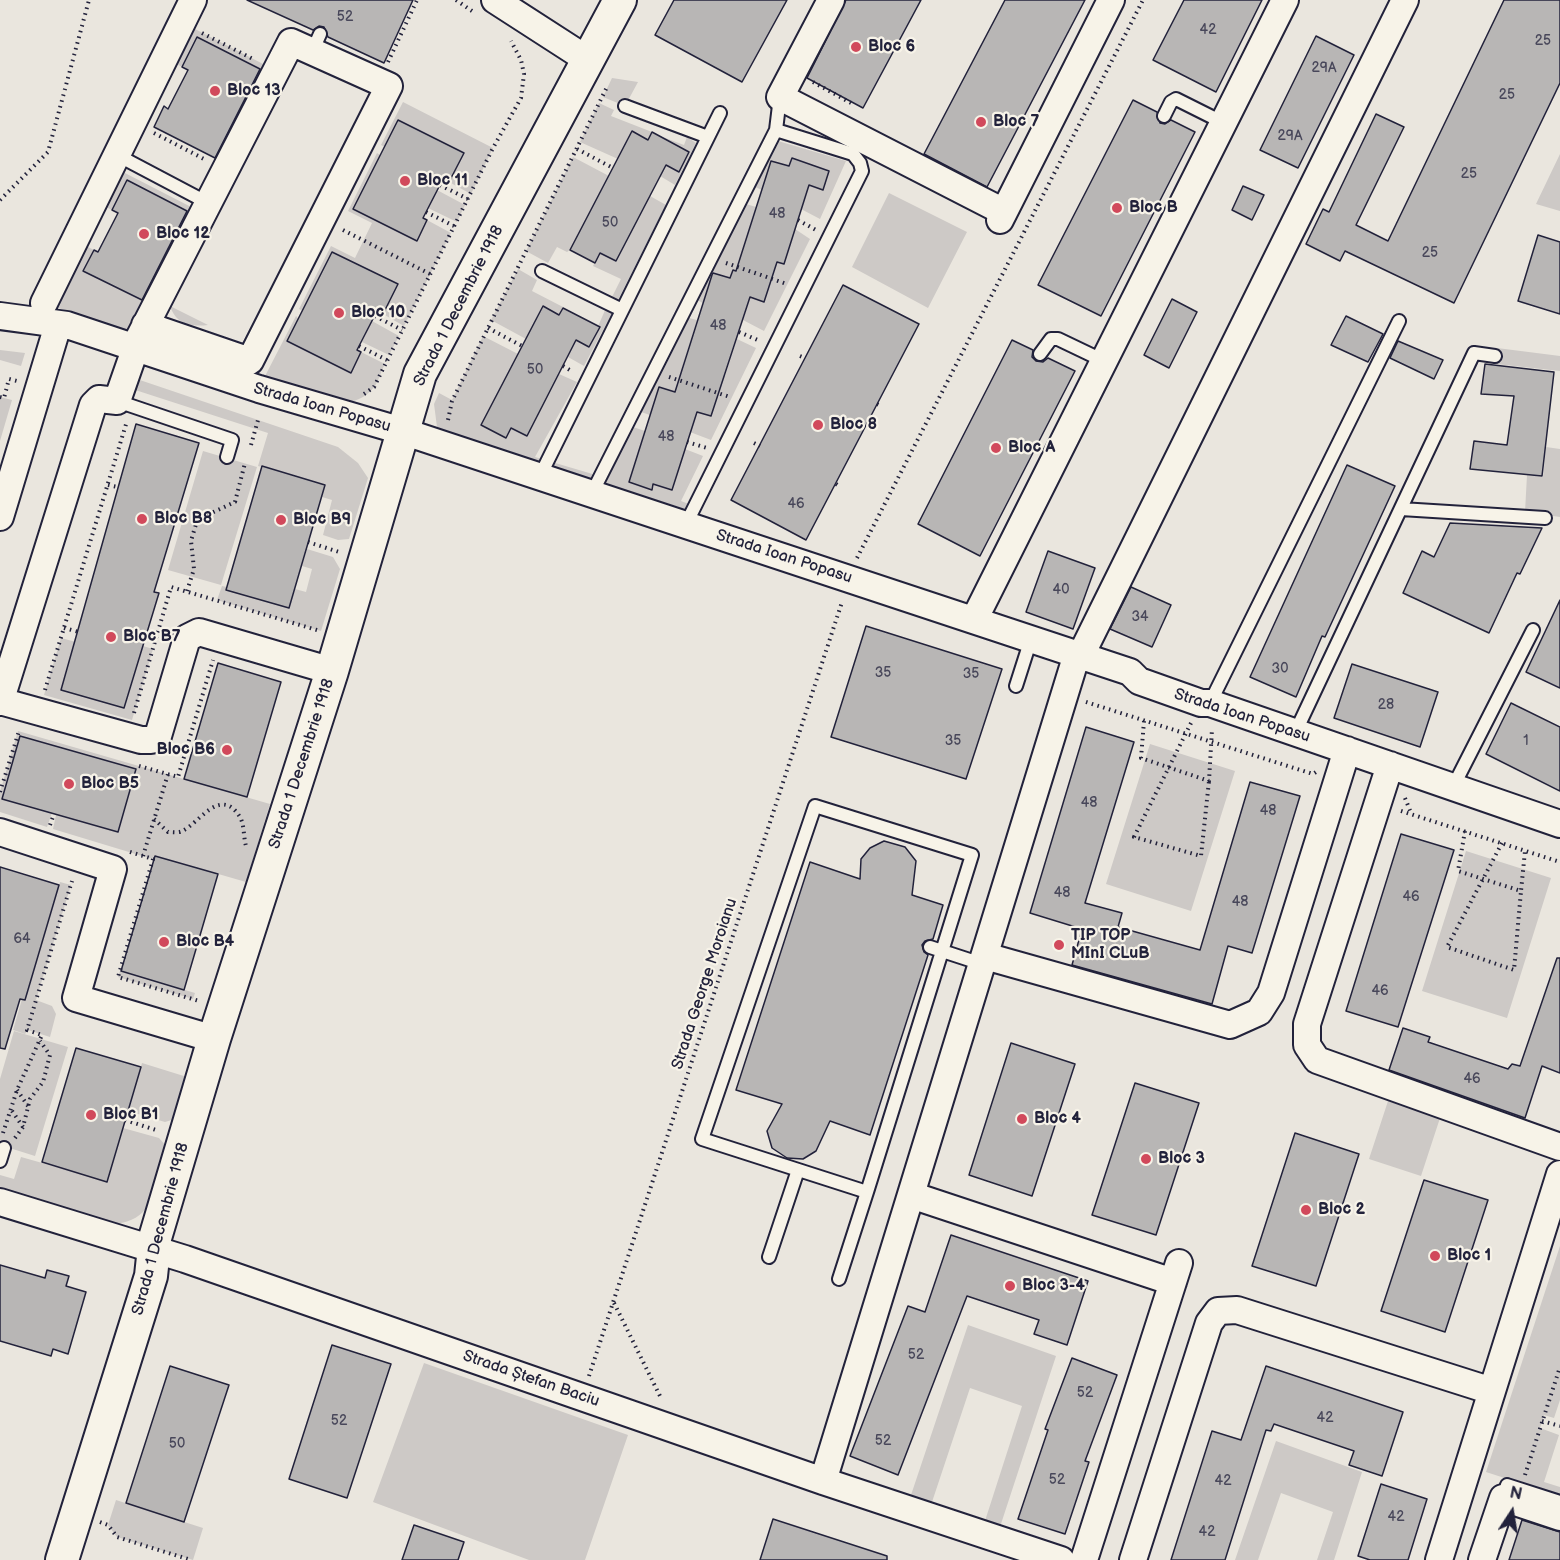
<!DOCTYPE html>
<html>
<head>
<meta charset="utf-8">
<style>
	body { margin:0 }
	#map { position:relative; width:1560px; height:1560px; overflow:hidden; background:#eae6de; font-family:"Balsamiq Sans",sans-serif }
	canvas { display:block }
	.north { position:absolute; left:1482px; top:1482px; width:60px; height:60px; -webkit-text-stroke:4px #f7f3e8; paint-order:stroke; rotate:12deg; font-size:16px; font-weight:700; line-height:24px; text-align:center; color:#22223b }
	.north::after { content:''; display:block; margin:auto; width:21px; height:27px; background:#22223b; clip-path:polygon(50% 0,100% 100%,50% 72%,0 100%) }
</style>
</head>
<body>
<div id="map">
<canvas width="1560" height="1560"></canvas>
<div class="north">N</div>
</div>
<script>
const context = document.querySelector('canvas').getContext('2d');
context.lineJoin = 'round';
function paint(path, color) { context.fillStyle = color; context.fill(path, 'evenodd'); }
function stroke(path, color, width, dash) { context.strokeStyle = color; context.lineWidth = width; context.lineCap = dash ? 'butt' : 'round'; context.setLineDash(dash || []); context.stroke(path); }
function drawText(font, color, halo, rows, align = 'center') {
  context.font = font + ' "Balsamiq Sans",sans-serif'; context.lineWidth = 4.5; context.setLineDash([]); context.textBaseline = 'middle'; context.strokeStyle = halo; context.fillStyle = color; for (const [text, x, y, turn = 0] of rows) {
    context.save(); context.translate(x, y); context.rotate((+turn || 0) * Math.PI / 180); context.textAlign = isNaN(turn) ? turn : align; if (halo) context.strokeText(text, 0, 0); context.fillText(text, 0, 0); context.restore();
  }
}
const green = new Path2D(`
	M193 28 267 66 262 70 197 37 182 67 175 63Z
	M612 78 638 82 625 106 603 97Z
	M403 102 493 148 471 194 449 182 463 152 398 120 385 147 381 145Z
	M599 103 614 110 611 116 652 132 648 140 632 132 618 159 580 142Z
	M660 136 684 145 687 137 696 143 675 185 660 176 666 165 679 172 689 152Z
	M778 141 846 161 820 219 801 209 809 185 823 190 829 171 792 159 789 166 771 161 762 190 755 187Z
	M377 153 380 155 353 209 417 241 427 220 451 233 404 326 383 314 398 284 333 252 303 311 299 309 331 246 355 258 372 223 348 211Z
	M1560 154V211L1536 204Z
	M573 157 609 176 570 250 567 252 557 247 548 263 526 251Z
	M121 171 197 210 192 213 127 180 112 210 104 206Z
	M437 190 465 205 457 222 428 208Z
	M889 193 967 232 928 308 852 267Z
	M650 196 666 205 616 304 610 301 621 279 593 266 600 253Z
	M746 204 756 207 741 256 765 258 784 264 795 229 810 239 764 331 743 320 750 297 764 302 770 282 733 270 730 278 713 273 703 303 697 300Z
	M84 245 94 250 83 271 147 302 138 326 126 333 53 306Z
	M518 269 537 280 532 291 563 307 559 315 542 306 526 339 491 320Z
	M170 306 208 325C190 327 176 324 170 306Z
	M606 308 612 313 584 366 568 357 576 340 589 347Z
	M296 316 351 373 361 352 385 364C381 371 379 380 375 386 349 421 294 393 262 382Z
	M689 318 697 320 682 368 705 375 707 370 725 376 737 339 756 348 711 440 690 432 697 412 711 416 717 397 677 393 659 387 650 415 641 412Z
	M372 321 399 336 389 355 362 342Z
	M483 336 518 354 481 425 511 428 527 436 559 374 577 382 535 457 606 478 633 427 645 431 629 482 651 490 653 484 672 490 685 449 703 456 681 501 694 506 692 511 545 466 455 436 437 427 434 404 439 393 452 400Z
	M1497 348 1560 356V371L1496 364Z
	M0 350 25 353 21 366 0 360Z
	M125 375 338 447 358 463 368 478 349 539 338 540 323 535 332 500 322 497 325 485 258 466 268 433 126 387Z
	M0 397 12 400 0 441Z
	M1546 447 1560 449V517L1525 512 1527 475 1543 477Z
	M203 451 257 467 221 585 168 570Z
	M307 549 333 557 340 569 321 631 217 600 222 586 227 587 226 590 289 608 295 589 306 592 312 569 302 566Z
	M61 638 76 642 62 690 124 708 143 646 153 649 132 720 44 695Z
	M18 731 270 804 246 882 156 856 152 859 53 829 56 815 118 832 136 770 20 737 2 799 52 813 47 827 0 812V792Z
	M1150 744 1235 771 1191 911 1106 884Z
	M1466 851 1551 878 1507 1018 1422 991Z
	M60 882 71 885 36 1000 52 1006 56 1014 50 1037 28 1030 25 1034 13 1030 22 999 25 1000Z
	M120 971 195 993 193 999 118 977Z
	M14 1031 68 1047 35 1156 0 1145V1079Z
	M142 1063 187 1077 175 1119 165 1122 128 1111Z
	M1388 1101 1440 1118 1421 1176 1369 1159Z
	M123 1128 159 1138 166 1146C161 1163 154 1201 143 1212 112 1243 35 1207 0 1195V1175L14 1179 21 1157 106 1181Z
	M1560 1246V1400L1554 1418 1544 1415 1540 1428 1559 1435 1544 1482 1560 1487V1496L1486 1472Z
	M968 1325 1056 1356 999 1530 984 1524 1022 1406 970 1388 931 1505 910 1498Z
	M424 1363 628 1435 585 1560H529L373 1502Z
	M1276 1441 1362 1472 1334 1560H1317L1333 1512 1281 1493 1258 1560H1235Z
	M116 1500 203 1528 193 1560 117 1537 108 1525Z`);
const building = new Path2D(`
	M247 0H413L384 63 328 37 324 27 319 26 313 30Z
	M674 0H787L742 82 655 35Z
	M846 0H921L863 108 807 78Z
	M1005 0H1085L987 187 924 154Z
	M1184 0H1262L1216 92 1153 60Z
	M1504 0H1560V83L1454 303 1345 251 1340 261 1306 244 1323 209 1329 212 1376 114 1404 127 1356 225 1388 241Z
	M1316 36 1354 55 1298 168 1260 150Z
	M197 37 260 69 215 158 154 127 164 106 168 109 188 70 182 67Z
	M1133 100 1157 112 1160 123 1165 124 1171 120 1195 132 1101 316 1038 285Z
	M398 120 464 153 449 182 443 179 423 218 427 220 417 241 353 209Z
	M632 131 648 140 652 132 689 152 679 172 666 165 616 261 600 253 595 263 570 250Z
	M792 158 829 171 823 190 809 185 784 264 777 262 764 302 750 297 711 416 697 412 672 490 653 484 652 490 629 482 659 387 675 392 712 275 713 273 730 278 733 270 736 271 771 161 789 166Z
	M127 180 187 211 142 300 83 271 94 250 98 252 118 213 112 210Z
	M1243 186 1264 195 1252 220 1232 210Z
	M1538 235 1560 242V314L1518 301Z
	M332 252 398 284 383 314 377 311 357 350 361 352 351 373 287 341Z
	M843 285 919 324 806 540 731 500Z
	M1172 299 1197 312 1169 368 1144 355Z
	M543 306 559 315 563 308 600 327 589 347 576 340 527 436 511 428 506 438 481 425Z
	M1346 316 1383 334 1368 362 1331 345Z
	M1012 340 1033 350 1032 357 1036 361 1043 362 1048 358 1075 371 980 556 918 524Z
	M1398 341 1443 360 1434 379 1390 358Z
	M1485 364 1554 372 1542 476 1470 469 1474 441 1507 445 1514 396 1481 394Z
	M136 424 199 443 154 592 159 593 124 708 61 690Z
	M1347 465 1395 486 1325 637 1322 636 1296 697 1250 677Z
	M262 466 325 485 289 608 226 590Z
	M1450 523 1542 528 1520 574 1517 573 1489 633 1403 593 1422 551 1434 557Z
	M1048 551 1095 568 1073 629 1026 612Z
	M1131 587 1171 605 1152 647 1110 629Z
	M1560 600V688L1526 672Z
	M866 626 1002 669 966 779 831 737Z
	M218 663 281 682 247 797 184 779Z
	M1352 664 1438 692 1420 747 1334 718Z
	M1511 703 1560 727V791L1486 754Z
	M1086 727 1134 742 1085 903 1122 913 1118 927 1200 950 1250 782 1300 796 1252 953 1228 946 1212 1004 1072 965 1082 929 1030 913Z
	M20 736 136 769 118 832 2 799Z
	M1401 834 1454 850 1398 1027 1346 1011Z
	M884 841 905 847 916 861 912 895 943 905 933 939 925 941 922 945 924 952 928 955 870 1135 830 1121 816 1151 803 1159 787 1158 772 1148 767 1131 782 1104 736 1090 810 862 860 879 861 859 870 848Z
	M155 856 218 874 184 990 121 971Z
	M0 867 59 885 25 1000 20 999 5 1049 0 1048Z
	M1557 958H1560V1073L1542 1066 1525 1118 1389 1070 1403 1028 1430 1037 1428 1042 1508 1069 1512 1064 1520 1066Z
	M1011 1043 1075 1064 1032 1196 969 1175Z
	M76 1048 141 1067 107 1182 42 1162Z
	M1135 1083 1199 1103 1156 1235 1092 1215Z
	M1295 1133 1359 1154 1316 1286 1252 1266Z
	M1424 1180 1488 1200 1445 1332 1381 1311Z
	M951 1235 1088 1281 1067 1345 1034 1334 1039 1320 967 1296 898 1475 850 1456 908 1306 925 1312Z
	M0 1265 45 1278 47 1270 69 1276 66 1286 86 1292 68 1354 53 1349 51 1356 0 1341Z
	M332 1345 391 1364 347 1498 289 1479Z
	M1072 1358 1117 1375 1085 1461 1089 1462 1065 1534 1018 1519 1048 1430 1045 1429Z
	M170 1366 229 1385 184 1522 126 1503Z
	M1266 1366 1403 1412 1382 1476 1349 1465 1354 1451 1274 1424 1271 1431 1266 1430 1225 1560H1171L1212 1431 1241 1440Z
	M1381 1484 1427 1499 1408 1560H1370L1358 1556Z
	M773 1519 887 1556V1560H760Z
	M1522 1520 1560 1532V1560H1509Z
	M414 1525 464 1542 458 1560H402Z`);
const path = new Path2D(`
	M456 0 472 11
	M202 33 255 60
	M388 62 417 0
	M813 82 851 103
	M154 133 204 159
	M577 149 613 168
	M440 185 468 199
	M0 200 48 152 89 0
	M426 212 454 226
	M798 220 816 230
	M343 230 430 274
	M726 263 787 284
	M375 316 402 330
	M488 328 522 346
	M739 332 760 341
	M359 346 387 360
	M800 356 805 358
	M563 366 573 372
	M669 377 730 397
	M364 394 374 387 493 148 521 98 524 74 521 60 511 41
	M0 397 4 398 9 379 17 381
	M877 404 881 406
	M448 420 452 401 607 87
	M687 442 707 448
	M754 443 760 446
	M251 445 258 420
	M836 484 839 486
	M108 485 118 487
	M308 542 339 552
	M857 558 1143 0
	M187 591 194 569 191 541 196 524 207 515 235 502 245 463
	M64 628 79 632
	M45 690 127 421
	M1086 702 1313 774 1316 772
	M134 713 171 587 317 630
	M1144 721 1141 758 1209 781 1212 729
	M1191 723 1134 837 1201 856 1209 781
	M139 766 178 777 213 660
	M0 792 19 731
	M1405 798 1411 813
	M1401 811 1560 862
	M154 819 168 832C173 832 179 833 182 831 199 824 220 785 240 817 245 826 243 839 247 849
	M50 825 54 814
	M1465 831 1458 871 1521 891 1525 851
	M1502 843 1447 947 1514 970 1521 891
	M130 852 153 859 118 977 199 1001
	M143 856 168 774
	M17 1090 28 1106
	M12 1111 23 1127
	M125 1120 159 1131
	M3 1133 17 1090 42 1035 27 1030 72 881
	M15 1138 23 1127 30 1099 43 1082 50 1055 40 1041
	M614 1303 661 1398
	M589 1376 842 602
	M1542 1421 1560 1426
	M1525 1475 1560 1367
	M100 1522 108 1525 117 1537 191 1560`);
const service = new Path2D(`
	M312 52 320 34
	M625 106 708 137
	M1164 116 1171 102 1176 99 1224 123
	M776 130 780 97
	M117 155 208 203
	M542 271 622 310
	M1040 354 1051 339H1058L1104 361
	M117 401 232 440 227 457
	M540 476 720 113
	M592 493 776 130 853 154 860 163 862 171 686 524
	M1401 509 1545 518
	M1016 686 1031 639
	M1210 703 1399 321
	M1295 733 1474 353 1495 356
	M1453 787 1533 630
	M815 806 972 855 867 1192 702 1139Z
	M930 947 982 964
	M0 1161 4 1148
	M769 1257 798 1170
	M839 1279 867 1192
	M1503 1498 1507 1485 1560 1502`);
const minor = new Path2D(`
	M495 0 588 60
	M831 0 780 97 1004 212
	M1000 220 1111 0
	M44 303 193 0
	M0 316 67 325 259 389 402 431 1130 672 1139 681 1201 703H1210L1560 824
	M0 517 58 325
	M974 620 1285 0
	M1081 655 1405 0
	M0 701 141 740H151L158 736 187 638 199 632 332 671
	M0 702 93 405 99 399 117 401 139 338 291 42 389 86 250 361 145 325
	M1390 765 1307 1024V1045L1317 1060 1560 1147
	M0 832 113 869 76 998 214 1039
	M985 956 1230 1025 1259 1012 1271 993 1347 750
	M911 1195 1173 1282
	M0 1202 185 1259 823 1481 1061 1560
	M823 1481 1077 654
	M1084 1560 1179 1263
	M1133 1560 1209 1323 1218 1311 1237 1310 1492 1391
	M1439 1560 1560 1174
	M1482 1560 1503 1498 1560 1517`);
const tertiary = new Path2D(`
	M62 1560 151 1276 155 1238 214 1039 332 671 420 374 620 0`);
const markers = [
	[856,47,6,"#d1495b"],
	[215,91,6,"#d1495b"],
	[981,122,6,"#d1495b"],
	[405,181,6,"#d1495b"],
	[1117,208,6,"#d1495b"],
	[144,234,6,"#d1495b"],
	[339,313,6,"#d1495b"],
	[818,425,6,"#d1495b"],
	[996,448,6,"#d1495b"],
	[142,519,6,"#d1495b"],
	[281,520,6,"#d1495b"],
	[111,637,6,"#d1495b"],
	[227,750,6,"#d1495b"],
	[69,784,6,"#d1495b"],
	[164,942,6,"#d1495b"],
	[1059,945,6,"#d1495b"],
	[91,1115,6,"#d1495b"],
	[1022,1119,6,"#d1495b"],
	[1146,1159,6,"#d1495b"],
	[1306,1210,6,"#d1495b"],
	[1435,1256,6,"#d1495b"],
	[1010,1286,6,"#d1495b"]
];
const numberNames = [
	["52",345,17],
	["42",1208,30],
	["25",1543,41],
	["29A",1324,68],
	["25",1507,95],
	["29A",1290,136],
	["25",1469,174],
	["48",777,214],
	["50",610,223],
	["25",1430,253],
	["48",718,326],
	["50",535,370],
	["48",666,437],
	["46",796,504],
	["40",1061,590],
	["34",1140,617],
	["30",1280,669],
	["35",883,673],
	["35",971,674],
	["28",1386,705],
	["35",953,741],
	["1",1526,741],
	["48",1089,803],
	["48",1268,811],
	["48",1062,893],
	["46",1411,897],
	["48",1240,902],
	["64",22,939],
	["46",1380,991],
	["46",1472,1079],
	["52",916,1355],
	["52",1085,1393],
	["42",1325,1418],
	["52",339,1421],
	["52",883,1441],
	["50",177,1444],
	["52",1057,1480],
	["42",1223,1481],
	["42",1396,1517],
	["42",1207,1532]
];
const poiNames = [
	["Bloc 6",868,47],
	["Bloc 13",227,91],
	["Bloc 7",993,122],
	["Bloc 11",417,181],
	["Bloc B",1129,208],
	["Bloc 12",156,234],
	["Bloc 10",351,313],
	["Bloc 8",830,425],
	["Bloc A",1008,448],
	["Bloc B8",154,519],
	["Bloc B9",293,520],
	["Bloc B7",123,637],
	["Bloc B6",215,750,"right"],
	["Bloc B5",81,784],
	["TIP TOP",1071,936],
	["MInI CLuB",1071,954],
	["Bloc B4",176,942],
	["Bloc B1",103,1115],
	["Bloc 4",1034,1119],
	["Bloc 3",1158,1159],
	["Bloc 2",1318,1210],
	["Bloc 1",1447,1256],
	["Bloc 3-4",1022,1286]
];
const streetNames = [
	["Strada 1 Decembrie 1918",459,306,-63],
	["Strada Ioan Popasu",322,408,16],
	["Strada Ioan Popasu",784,557,18],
	["Strada Ioan Popasu",1242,716,18],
	["Strada 1 Decembrie 1918",302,764,-72],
	["Strada George Moroianu",705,984,-72],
	["Strada 1 Decembrie 1918",161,1229,-75],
	["Strada Ștefan Baciu",531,1379,19]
];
paint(green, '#cdc9c6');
paint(building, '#b8b6b5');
stroke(building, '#22223b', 1.5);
stroke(service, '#22223b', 16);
stroke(minor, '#22223b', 30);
stroke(tertiary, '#22223b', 36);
stroke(path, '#22223b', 4, [1.5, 4.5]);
stroke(service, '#f7f3e8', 12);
stroke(minor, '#f7f3e8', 26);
stroke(tertiary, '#f7f3e8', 32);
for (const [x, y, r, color] of markers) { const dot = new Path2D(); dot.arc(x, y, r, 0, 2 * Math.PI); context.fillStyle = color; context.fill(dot); stroke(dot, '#f7f3e8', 2); }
drawText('14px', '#48475a', null, numberNames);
drawText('bold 16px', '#22223b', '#f7f3e8', poiNames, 'left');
drawText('16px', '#22223b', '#f7f3e8', streetNames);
</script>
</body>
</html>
